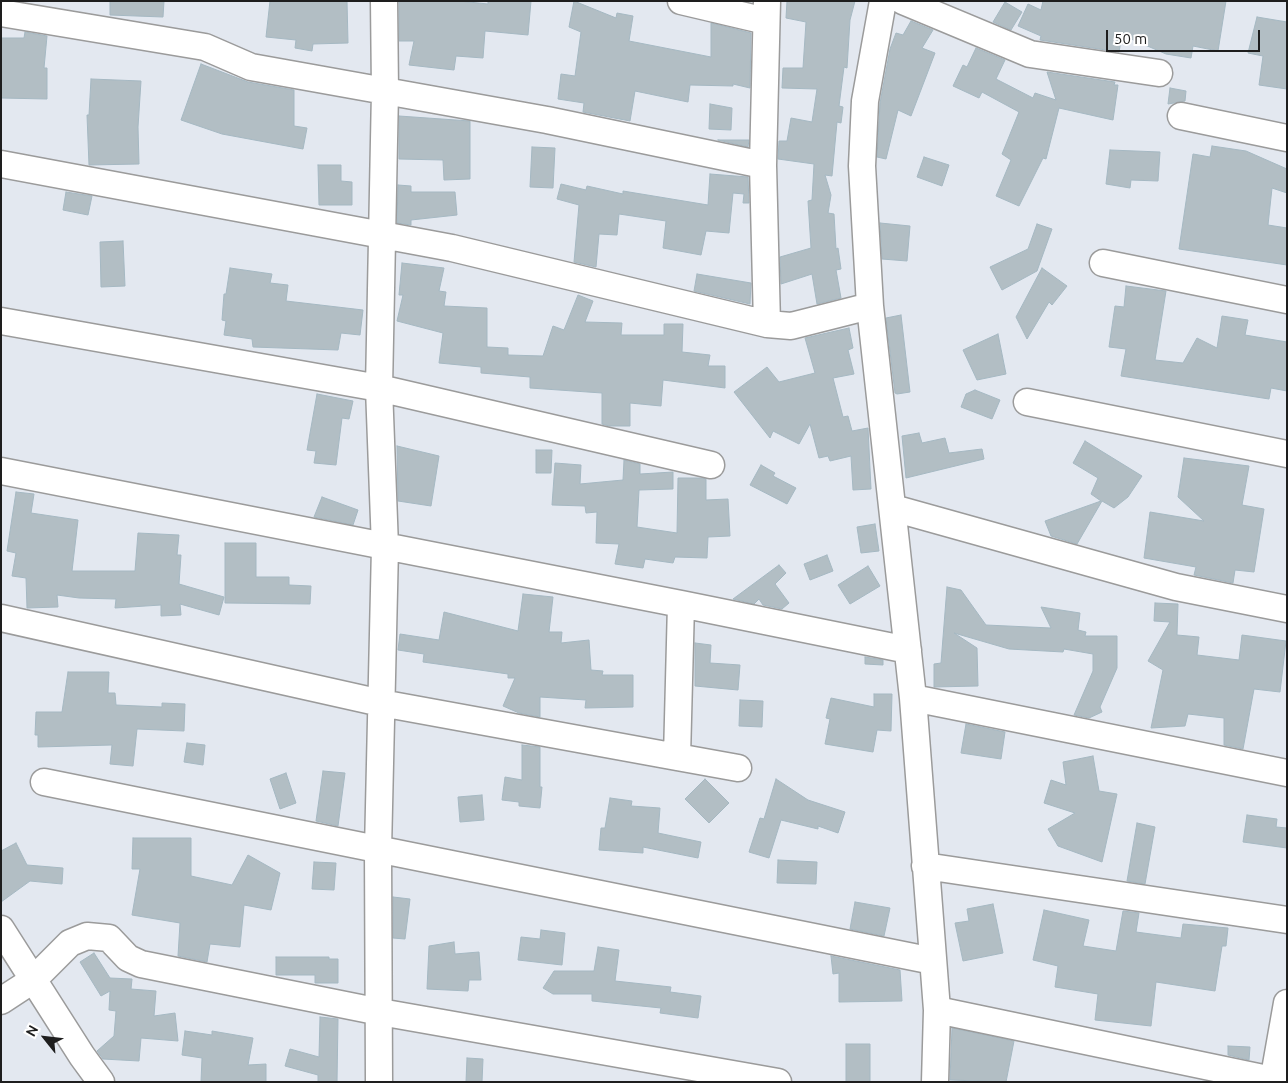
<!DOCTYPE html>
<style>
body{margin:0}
#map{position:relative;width:1288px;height:1083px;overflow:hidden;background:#e3e8f0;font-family:Ubuntu,sans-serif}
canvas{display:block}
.frame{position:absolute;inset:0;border:2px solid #1e1e1e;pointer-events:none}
.north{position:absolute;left:20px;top:1013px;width:50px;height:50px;-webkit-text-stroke:4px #fff;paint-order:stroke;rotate:299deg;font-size:14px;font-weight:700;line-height:20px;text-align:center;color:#1e1e1e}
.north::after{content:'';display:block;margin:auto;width:18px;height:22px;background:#1e1e1e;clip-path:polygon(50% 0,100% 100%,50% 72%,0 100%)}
.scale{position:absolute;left:1106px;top:30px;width:154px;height:22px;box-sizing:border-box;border:2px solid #1e1e1e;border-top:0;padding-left:6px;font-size:15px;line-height:18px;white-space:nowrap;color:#1e1e1e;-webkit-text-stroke:4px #fff;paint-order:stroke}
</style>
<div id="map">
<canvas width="1288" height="1083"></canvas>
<div class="frame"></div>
<div class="north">N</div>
<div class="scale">50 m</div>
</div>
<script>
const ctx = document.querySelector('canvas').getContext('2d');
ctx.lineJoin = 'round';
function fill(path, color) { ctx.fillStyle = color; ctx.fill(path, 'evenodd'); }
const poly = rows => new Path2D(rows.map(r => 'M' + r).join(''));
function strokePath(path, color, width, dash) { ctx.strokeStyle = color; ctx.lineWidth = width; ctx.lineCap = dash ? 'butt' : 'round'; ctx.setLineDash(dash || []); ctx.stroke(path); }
const building = poly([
 [110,1,164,1,163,17,110,15,110,1],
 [270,1,347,1,348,43,313,44,312,51,295,48,296,40,266,37,270,1],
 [399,1,459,1,488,4,488,1,531,1,528,35,485,31,483,58,456,56,454,70,409,65,414,41,399,41,399,1],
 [574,1,616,18,617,13,633,16,629,41,711,57,711,23,751,33,750,88,733,84,733,86,690,85,688,102,635,91,630,121,583,112,584,103,558,99,561,74,575,76,581,32,569,27,574,1],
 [787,1,855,1,850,20,847,68,844,67,839,106,843,107,841,123,837,122,832,176,825,175,831,195,828,213,834,214,836,249,838,248,841,269,836,270,841,298,817,304,812,274,781,284,780,257,811,248,808,201,812,200,814,164,778,159,779,141,787,141,791,118,812,122,817,89,782,88,783,68,803,68,806,22,786,18,787,1],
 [1043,1,1226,1,1218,51,1193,46,1191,58,1166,54,1122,35,1119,52,1040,40,1041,36,1018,26,1028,4,1041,10,1043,1],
 [1005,2,1022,12,1011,30,993,22,1005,2],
 [1257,17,1287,22,1287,89,1259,85,1263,56,1248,53,1257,17],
 [911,21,933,30,922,48,935,53,911,116,898,110,886,159,877,157,880,103,890,49,896,33,903,35,911,21],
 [25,32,47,36,44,68,47,68,47,99,1,98,1,38,24,38,25,32],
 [976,48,1005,60,996,79,1033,98,1035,93,1056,100,1047,72,1115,82,1114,85,1118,85,1113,120,1059,108,1046,159,1043,158,1019,206,996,196,1011,160,1002,154,1019,112,982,92,979,98,953,86,963,65,967,67,976,48],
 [201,64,248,82,294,90,294,126,307,128,303,149,222,134,181,120,201,64],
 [91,79,141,81,138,127,139,164,89,165,87,115,89,115,91,79],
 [1170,88,1186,91,1185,101,1168,104,1170,88],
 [710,104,732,108,731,130,709,129,710,104],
 [399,116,470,121,470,179,444,180,443,160,399,159,399,116],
 [718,140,749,140,748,147,718,140],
 [1212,146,1246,151,1287,169,1287,193,1272,188,1268,225,1287,228,1287,265,1179,249,1193,154,1210,157,1212,146],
 [532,147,555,148,553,188,530,187,532,147],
 [1110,150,1160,152,1158,181,1131,180,1130,188,1106,184,1110,150],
 [924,157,949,165,942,186,917,177,924,157],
 [318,165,341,165,341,181,352,182,352,205,319,205,318,165],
 [710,174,748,177,749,203,743,203,744,194,733,193,729,233,706,231,701,255,663,248,666,221,619,214,617,235,599,234,596,267,574,262,579,205,557,199,561,184,586,190,587,186,623,194,623,191,708,205,710,174],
 [398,185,411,186,411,192,455,192,457,215,411,220,411,225,397,223,398,185],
 [66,192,92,196,88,215,63,210,66,192],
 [880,223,910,226,907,261,882,259,880,223],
 [1037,224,1052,229,1037,271,1002,290,990,267,1028,249,1037,224],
 [123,241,125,286,101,287,100,242,123,241],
 [402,263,444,268,439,291,446,292,444,306,487,308,487,347,508,348,508,355,543,356,553,326,564,330,578,295,593,301,585,322,622,323,621,335,664,335,664,324,683,324,682,352,710,355,708,366,725,366,725,388,663,380,661,406,630,403,630,426,609,426,602,424,602,393,530,388,530,377,481,373,481,367,439,363,443,333,397,321,403,295,399,295,402,263],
 [230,268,272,274,270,283,288,285,286,301,363,310,360,335,341,333,338,350,253,347,252,339,224,335,226,321,222,320,224,294,226,294,230,268],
 [1042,268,1067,286,1052,305,1049,302,1027,339,1016,317,1042,268],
 [697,274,751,283,750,304,694,291,697,274],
 [1126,286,1166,291,1155,360,1183,363,1197,338,1217,348,1222,316,1248,320,1245,335,1287,342,1287,391,1271,388,1269,399,1121,376,1126,349,1109,347,1115,306,1124,307,1126,286],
 [901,315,910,392,897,394,895,393,886,318,901,315],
 [849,328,853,348,848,350,854,374,833,378,843,417,848,416,852,431,868,428,871,489,853,490,851,456,830,461,828,456,819,458,810,424,799,444,773,431,770,438,734,392,767,367,779,382,815,373,805,338,849,328],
 [998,334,1006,374,977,380,963,350,998,334],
 [975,390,1000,400,992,419,961,407,966,394,975,390],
 [317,394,353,401,349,419,342,418,336,465,314,463,316,451,307,450,317,394],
 [919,433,922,443,945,438,949,453,982,449,984,459,906,478,902,436,919,433],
 [1085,441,1142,476,1128,497,1114,508,1102,501,1077,544,1051,536,1045,521,1101,501,1091,494,1098,478,1073,463,1085,441],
 [397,446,439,456,431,506,398,501,397,446],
 [536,450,552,450,551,473,536,473,536,450],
 [1184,458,1249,466,1242,505,1264,509,1254,572,1235,570,1233,583,1194,575,1196,567,1144,558,1150,512,1204,521,1178,497,1184,458],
 [624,460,640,464,640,474,673,472,673,489,639,490,637,527,677,533,678,478,702,478,706,479,706,500,728,499,730,536,708,537,707,558,675,557,673,563,645,559,643,568,615,564,619,544,596,543,597,512,586,513,585,506,552,505,555,463,581,465,580,484,623,480,624,460],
 [761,465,775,473,773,476,796,488,787,504,750,485,761,465],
 [16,492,34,494,31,513,78,520,72,571,135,571,138,533,179,535,177,555,181,555,179,584,224,597,219,615,180,604,181,615,161,616,161,605,115,608,116,599,79,598,57,595,58,607,27,608,26,578,12,576,16,553,7,551,16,492],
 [322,497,358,510,353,525,314,517,322,497],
 [875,524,879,551,861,553,857,527,875,524],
 [225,543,256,543,256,577,289,577,289,585,311,586,310,604,225,603,225,543],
 [827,555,833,571,810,580,804,564,827,555],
 [779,565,786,573,775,584,789,603,782,609,763,605,759,599,754,604,733,599,779,565],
 [868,566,880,586,850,604,838,585,868,566],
 [947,587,961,590,986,625,1051,628,1041,607,1080,613,1078,630,1086,632,1085,636,1117,636,1117,668,1100,707,1102,712,1089,718,1074,715,1093,671,1093,654,1064,649,1063,652,1009,649,954,633,977,648,978,686,934,687,934,664,941,663,947,587],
 [523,594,553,597,549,632,562,632,561,643,589,640,591,670,603,671,602,675,633,675,633,707,585,708,586,700,540,697,540,717,519,713,503,706,515,678,508,678,508,674,423,662,424,654,398,650,400,634,439,640,444,612,518,631,523,594],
 [1155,603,1178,604,1177,635,1199,637,1197,655,1239,660,1242,635,1286,641,1280,692,1254,689,1243,749,1224,745,1224,718,1188,714,1185,726,1151,728,1163,670,1148,661,1170,622,1154,621,1155,603],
 [695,643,711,645,710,663,740,665,738,690,695,686,695,643],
 [865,657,883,660,883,665,865,664,865,657],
 [68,672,109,672,108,693,115,693,116,705,162,707,162,703,185,704,184,731,137,729,133,766,110,764,112,745,38,747,38,735,35,735,36,712,62,712,68,672],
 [874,694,892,694,891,731,877,730,873,752,825,744,830,719,826,718,831,698,874,707,874,694],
 [740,700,763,701,762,727,739,726,740,700],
 [966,724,1005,732,1001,759,961,753,966,724],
 [187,743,205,745,203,765,184,762,187,743],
 [522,745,540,747,540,787,542,787,540,808,519,806,519,802,502,800,505,777,522,780,522,745],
 [1093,756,1099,791,1117,794,1102,862,1058,846,1048,829,1075,813,1044,803,1051,780,1066,785,1063,762,1093,756],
 [323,771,345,773,338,826,316,821,323,771],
 [286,773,296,803,280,809,270,779,286,773],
 [705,779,729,803,709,823,685,799,705,779],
 [776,779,808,800,845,812,838,833,818,826,818,829,781,820,769,858,749,852,760,818,764,819,776,779],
 [482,795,484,820,460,822,458,797,482,795],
 [610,798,632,801,631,806,660,808,658,833,701,842,698,858,643,847,643,853,599,850,601,828,605,828,610,798],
 [1247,815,1277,819,1276,827,1287,828,1287,848,1243,842,1247,815],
 [1137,823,1155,827,1145,884,1127,881,1137,823],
 [133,838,191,838,191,876,232,885,248,855,280,873,271,910,244,905,240,947,210,944,207,962,178,956,180,923,132,915,140,869,132,869,133,838],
 [16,843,27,865,63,868,62,884,30,881,1,902,1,851,16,843],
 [778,860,817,862,816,884,777,883,778,860],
 [314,862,336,863,334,890,312,889,314,862],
 [393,897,410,899,405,939,393,938,393,897],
 [855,902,890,908,884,936,850,929,855,902],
 [993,904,1003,953,963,961,955,923,969,921,967,909,993,904],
 [1044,910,1089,920,1083,946,1116,951,1123,911,1139,913,1136,932,1181,938,1183,924,1228,928,1226,946,1222,946,1215,991,1156,982,1151,1026,1095,1020,1098,994,1055,987,1058,966,1033,960,1044,910],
 [541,930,565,933,562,965,518,960,521,937,540,939,541,930],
 [454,942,455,954,479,952,481,980,469,980,468,991,427,989,429,946,454,942],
 [598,947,619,950,615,981,671,987,670,992,701,996,698,1018,660,1013,661,1008,592,1001,592,994,553,994,543,988,554,971,594,971,598,947],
 [94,953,110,978,132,979,131,989,156,991,154,1016,175,1013,178,1041,141,1038,139,1061,103,1059,97,1051,114,1036,116,1011,109,1010,110,991,101,996,80,962,94,953],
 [831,956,900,970,902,1001,839,1002,839,973,833,974,831,956],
 [276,957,329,957,329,959,338,959,338,983,315,983,315,975,276,975,276,957],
 [320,1017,338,1019,337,1082,318,1082,318,1075,285,1066,290,1049,319,1057,320,1017],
 [952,1028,1014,1041,1006,1082,950,1080,952,1028],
 [185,1031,212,1035,212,1031,253,1038,248,1065,266,1064,266,1082,201,1082,202,1058,182,1055,185,1031],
 [846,1044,870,1044,870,1082,846,1082,846,1044],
 [1228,1046,1250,1047,1249,1060,1228,1055,1228,1046],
 [467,1058,483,1059,482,1082,466,1082,467,1058]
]);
fill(building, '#b2bec4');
strokePath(building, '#a5b8c2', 1);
const minor = poly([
 [681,1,766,21],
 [883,1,865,101,862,166,870,306,913,698,937,1010,935,1082],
 [903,1,1030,54,1159,73],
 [1,13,205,47,251,67,547,120,763,165],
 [1181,116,1287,138],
 [1,164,452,248,767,324,791,326,870,306],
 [1103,263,1287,300],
 [1,321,379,388,711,465],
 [767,324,763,165,767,1],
 [1027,402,1287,454],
 [1,471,681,604],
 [893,508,1176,587,1287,609],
 [1,618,381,703,677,757,681,604,908,650],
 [913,698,1287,773],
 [677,757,738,768],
 [44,782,933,961],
 [925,866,1287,920],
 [1,929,82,1056,101,1082],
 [1,1001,33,980,70,943,87,936,109,938,128,958,141,964,380,1012,778,1082],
 [937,1010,1282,1082],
 [379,1082,378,850,385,547,379,388,385,91,384,1],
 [1273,1082,1287,1003]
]);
strokePath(minor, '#9b9b9b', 29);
strokePath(minor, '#fff', 26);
</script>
